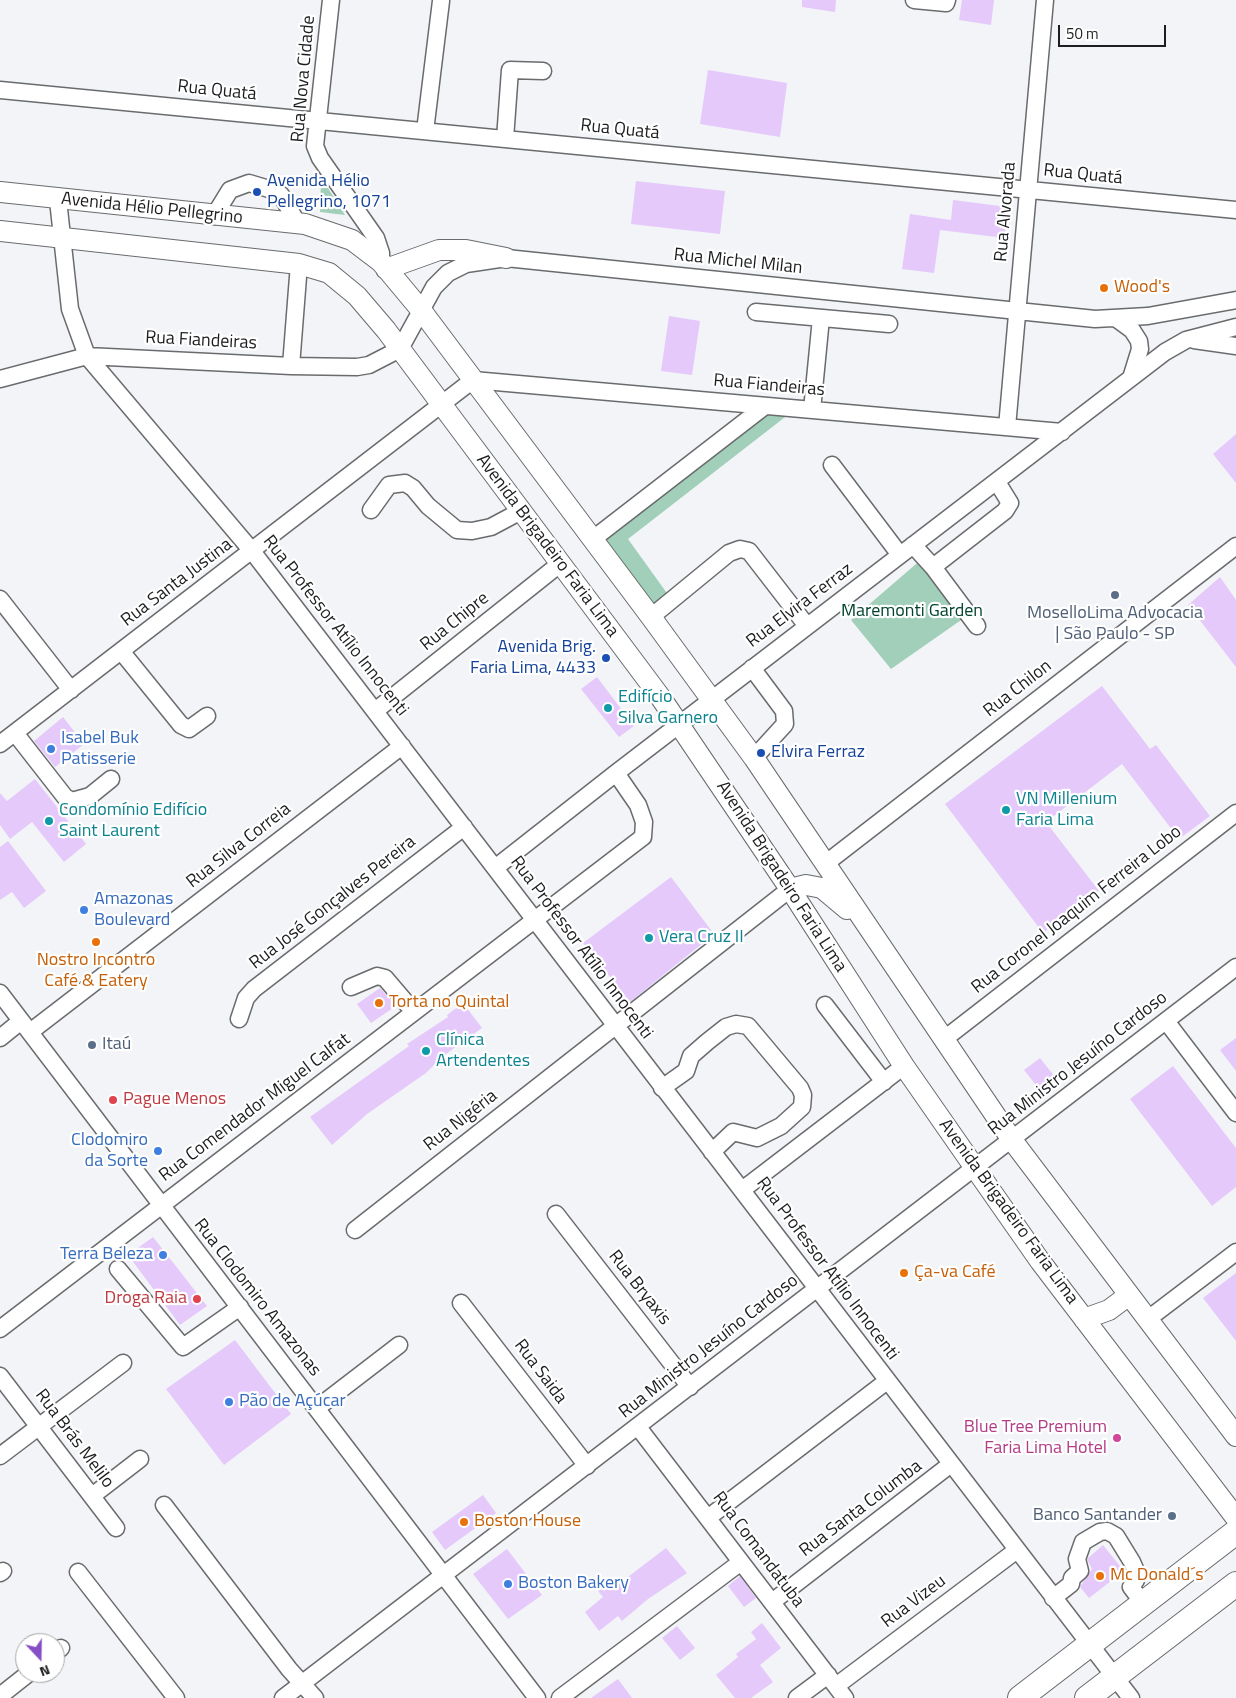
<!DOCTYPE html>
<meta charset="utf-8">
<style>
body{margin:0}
#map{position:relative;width:1236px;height:1698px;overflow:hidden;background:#f2f4f7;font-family:"Titillium Web",sans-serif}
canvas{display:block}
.north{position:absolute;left:15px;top:1633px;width:50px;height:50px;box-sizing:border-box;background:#fff;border:1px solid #a4a5a5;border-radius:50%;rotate:159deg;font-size:14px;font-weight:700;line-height:20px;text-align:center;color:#1c1d1e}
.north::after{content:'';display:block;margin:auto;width:18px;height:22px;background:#874fc6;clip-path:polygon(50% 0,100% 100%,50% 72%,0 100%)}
.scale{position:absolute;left:1058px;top:25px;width:108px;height:22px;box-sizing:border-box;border:2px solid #1c1d1e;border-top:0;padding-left:6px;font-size:15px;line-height:18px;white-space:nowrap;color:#1c1d1e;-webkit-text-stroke:4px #fff;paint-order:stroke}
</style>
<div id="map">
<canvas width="1236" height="1698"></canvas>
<div class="north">N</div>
<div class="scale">50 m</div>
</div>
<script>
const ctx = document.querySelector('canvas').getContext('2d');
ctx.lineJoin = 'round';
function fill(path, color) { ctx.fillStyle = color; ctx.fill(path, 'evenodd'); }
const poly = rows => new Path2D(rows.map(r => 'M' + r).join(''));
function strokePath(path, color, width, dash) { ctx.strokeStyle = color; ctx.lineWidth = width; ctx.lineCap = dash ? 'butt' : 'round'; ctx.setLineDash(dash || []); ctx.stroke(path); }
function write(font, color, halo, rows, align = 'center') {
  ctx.font = font + ' "Titillium Web",sans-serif'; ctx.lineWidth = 4.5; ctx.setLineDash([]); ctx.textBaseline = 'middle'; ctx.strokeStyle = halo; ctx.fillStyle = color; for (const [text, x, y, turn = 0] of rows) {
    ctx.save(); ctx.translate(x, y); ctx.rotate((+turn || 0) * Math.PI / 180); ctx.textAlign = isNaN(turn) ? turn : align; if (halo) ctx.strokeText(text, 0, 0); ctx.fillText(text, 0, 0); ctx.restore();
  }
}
fill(poly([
 [321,177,345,215,320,212],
 [765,413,789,414,628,539,669,596,653,607,602,540],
 [923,558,964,618,891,669,851,620]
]), '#a1cfb9');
fill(poly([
 [802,0,836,0,835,12,802,7],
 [962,0,994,0,991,25,959,20],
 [708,70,787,83,780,137,700,124],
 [636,181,725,191,720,234,631,224],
 [953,200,1008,207,1004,238,940,230,934,273,902,269,910,214,951,220],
 [669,316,700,321,692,375,661,371],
 [1236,434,1236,483,1213,454],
 [1220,577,1236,600,1236,667,1188,605],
 [597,677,634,726,619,737,581,689],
 [1102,686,1150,749,1156,745,1210,816,1179,839,1122,764,1046,822,1099,891,1043,933,945,804],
 [63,717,84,744,55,767,34,741],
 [35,779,86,844,64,862,32,822,10,839,0,825,0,793,7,801],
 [8,841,46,891,24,908,12,892,0,900,0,847],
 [671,877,714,934,630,1002,583,943],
 [380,988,396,1006,371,1023,357,1004],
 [463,1003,482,1028,443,1056,426,1073,367,1114,332,1145,310,1117,409,1046,407,1044,448,1017,447,1015],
 [1236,1038,1236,1071,1220,1050],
 [1040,1058,1055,1077,1039,1089,1024,1070],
 [1173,1066,1236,1148,1236,1187,1212,1206,1130,1099],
 [153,1237,207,1306,180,1325,128,1255],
 [1236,1273,1236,1341,1203,1298],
 [235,1340,291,1414,224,1465,166,1389],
 [483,1495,496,1513,445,1550,432,1532],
 [1103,1545,1124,1571,1089,1598,1080,1587,1092,1569,1087,1559],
 [666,1548,687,1573,648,1599,622,1621,618,1616,599,1631,585,1612,603,1597,598,1591,611,1580,616,1586],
 [507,1549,542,1595,508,1619,473,1574],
 [740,1576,756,1598,744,1607,728,1586],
 [762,1623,781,1648,760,1665,773,1682,751,1698,735,1698,716,1675,738,1657,736,1654,756,1639,751,1632],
 [677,1626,695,1648,680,1660,662,1638],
 [618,1679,632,1698,591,1698]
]), '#e5c9fb');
const minor = poly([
 [331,0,315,146,320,158,376,238,381,253,381,262],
 [914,0,946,3,947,0],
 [0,90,1236,210],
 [425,131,441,1],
 [505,139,510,70,543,71],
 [58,200,70,309,87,356,252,551,1131,1698],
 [214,216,230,190,249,183,269,189,281,195,298,224],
 [756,312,889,324],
 [1117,319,1132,330,1139,341,1140,349,1131,378],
 [1194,340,1236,346],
 [291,366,299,264],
 [0,379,87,356,291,366,357,367,369,365,400,349,434,287,448,273,466,264,506,258,1095,319,1148,316,1236,300],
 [812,410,821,318],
 [1007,427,1045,0],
 [832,465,900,555],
 [371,510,389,485,405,483,413,488,428,506,457,530,472,531,491,527,521,511],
 [593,539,765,406],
 [913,545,933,567,1005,511,1010,503,997,482],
 [933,567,977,626],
 [0,599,71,690],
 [651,617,729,553,740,549,749,551,807,626],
 [121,651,181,725,189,729,207,716],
 [752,668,784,711,785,724,754,758],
 [375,711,561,563],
 [15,733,65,797,72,801,90,796,111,779],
 [0,744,473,380,1062,432],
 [825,864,1236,546],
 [495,868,616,773,1165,352,1186,340,1236,327],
 [351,987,377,976,385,978,414,1012],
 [0,993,537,1698],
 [825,1005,884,1082],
 [239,1019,246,998,254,989,464,827],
 [1166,1021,1236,1113],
 [30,1032,402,746],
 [0,1038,21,1021],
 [943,1040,1236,813],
 [662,1088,686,1071,691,1056,707,1042,726,1027,736,1024,748,1026,800,1088,803,1095,802,1107,781,1126,757,1138,733,1132,712,1152],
 [742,1190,904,1066],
 [556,1214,690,1387],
 [355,1230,790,889],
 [118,1269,183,1347,240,1307],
 [461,1303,587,1466],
 [1148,1319,1236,1252],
 [0,1329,643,837,644,822,638,805,616,773],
 [0,1376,116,1528],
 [317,1408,399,1345],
 [638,1427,845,1698],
 [0,1456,123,1363],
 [92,1496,140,1459],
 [164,1505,289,1669,315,1698],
 [709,1517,887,1381],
 [78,1572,176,1698],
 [0,1573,3,1571],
 [1053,1598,1071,1584,1072,1578,1080,1571,1077,1559,1083,1542,1100,1532,1107,1531,1116,1536,1132,1562,1136,1571,1136,1580,1131,1587,1143,1603],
 [772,1602,951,1464],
 [55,1652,61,1648],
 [836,1686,1017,1550],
 [0,1696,29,1673],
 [283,1698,1236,967],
 [560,1698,741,1562],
 [797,1698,828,1675]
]);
const major = poly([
 [0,192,305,224,352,240,381,262,421,310,651,617,754,758,1012,1140,1236,1436],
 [0,231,299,264,329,273,357,296,386,330,661,698,790,889,904,1066,975,1168,1040,1261,1236,1518],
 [386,269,439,250,466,250,506,258],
 [790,889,806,885,822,888,847,909],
 [1084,1319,1109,1310,1129,1295]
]);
const highway = poly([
 [1020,1698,1236,1532],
 [1087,1698,1236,1584]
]);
strokePath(minor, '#696b6d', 19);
strokePath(major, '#696b6d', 22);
strokePath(highway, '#696b6d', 26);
strokePath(minor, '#fff', 16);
strokePath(major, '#fff', 20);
strokePath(highway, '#fff', 24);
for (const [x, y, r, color] of [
 [257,192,5,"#1a4fb4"],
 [1104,288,5,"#e8710a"],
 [1115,595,5,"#5c6f8a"],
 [606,658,5,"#1a4fb4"],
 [608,708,5,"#0f9aa8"],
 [51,749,5,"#3f7fe0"],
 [761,753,5,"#1a4fb4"],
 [1006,810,5,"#0f9aa8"],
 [49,821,5,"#0f9aa8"],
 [84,910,5,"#3f7fe0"],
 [649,938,5,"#0f9aa8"],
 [96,942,5,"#e8710a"],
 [379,1003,5,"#e8710a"],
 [92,1045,5,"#5c6f8a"],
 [426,1051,5,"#0f9aa8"],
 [113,1100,5,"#e0444e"],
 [158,1151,5,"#3f7fe0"],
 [163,1255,5,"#3f7fe0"],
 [904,1273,5,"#e8710a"],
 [197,1299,5,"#e0444e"],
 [229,1402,5,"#3f7fe0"],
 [1117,1438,5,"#d1479c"],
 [1172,1516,5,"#5c6f8a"],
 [464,1522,5,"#e8710a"],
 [1100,1576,5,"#e8710a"],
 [508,1584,5,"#3f7fe0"]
]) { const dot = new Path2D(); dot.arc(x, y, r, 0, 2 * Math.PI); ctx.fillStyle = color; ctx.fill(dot); strokePath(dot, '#fff', 2); }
write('18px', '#1c1d1e', '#fff', [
 ["Rua Nova Cidade",304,79,-85],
 ["Rua Quatá",217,91,6],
 ["Rua Quatá",620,130,6],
 ["Rua Quatá",1083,175,6],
 ["Avenida Hélio Pellegrino",152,209,6],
 ["Rua Alvorada",1006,212,-85],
 ["Rua Michel Milan",738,262,6],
 ["Rua Fiandeiras",201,341,3],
 ["Rua Fiandeiras",769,386,5],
 ["Avenida Brigadeiro Faria Lima",547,546,53],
 ["Rua Santa Justina",177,583,-37],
 ["Rua Elvira Ferraz",800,606,-37],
 ["Rua Chipre",455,622,-39],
 ["Rua Professor Atílio Innocenti",335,626,52],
 ["Rua Chilon",1018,689,-38],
 ["Rua Silva Correia",239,846,-38],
 ["Avenida Brigadeiro Faria Lima",781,877,57],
 ["Rua José Gonçalves Pereira",333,903,-38],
 ["Rua Coronel Joaquim Ferreira Lobo",1077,910,-38],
 ["Rua Professor Atílio Innocenti",581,948,53],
 ["Rua Ministro Jesuíno Cardoso",1078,1064,-38],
 ["Rua Comendador Miguel Calfat",255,1108,-37],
 ["Rua Nigéria",461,1121,-38],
 ["Avenida Brigadeiro Faria Lima",1008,1212,54],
 ["Rua Professor Atílio Innocenti",827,1269,53],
 ["Rua Bryaxis",639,1288,52],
 ["Rua Clodomiro Amazonas",257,1298,52],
 ["Rua Ministro Jesuíno Cardoso",709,1347,-38],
 ["Rua Saida",540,1372,53],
 ["Rua Brás Melilo",74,1439,53],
 ["Rua Santa Columba",861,1509,-37],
 ["Rua Comandatuba",758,1550,53],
 ["Rua Vizeu",914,1602,-37]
]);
write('18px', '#164399', '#fff', [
 ["Avenida Hélio",267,182],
 ["Pellegrino, 1071",267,203],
 ["Avenida Brig.",596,648,"right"],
 ["Faria Lima, 4433",596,669,"right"],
 ["Elvira Ferraz",771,753]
], 'left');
write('18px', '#c56008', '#fff', [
 ["Wood's",1114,288],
 ["Nostro Incontro",96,961,"center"],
 ["Café & Eatery",96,982,"center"],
 ["Torta no Quintal",389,1003],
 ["Ça-va Café",914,1273],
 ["Boston House",474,1522],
 ["Mc Donald´s",1110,1576]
], 'left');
write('18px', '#00422c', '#fff', [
 ["Maremonti Garden",912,612]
]);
write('18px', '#4e5e75', '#fff', [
 ["MoselloLima Advocacia",1115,614],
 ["| São Paulo - SP",1115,635],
 ["Itaú",102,1045,"left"],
 ["Banco Santander",1162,1516,"right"]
]);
write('18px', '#0d838f', '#fff', [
 ["Edifício",618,698],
 ["Silva Garnero",618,719],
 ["VN Millenium",1016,800],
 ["Faria Lima",1016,821],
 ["Condomínio Edifício",59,811],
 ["Saint Laurent",59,832],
 ["Vera Cruz II",659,938],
 ["Clínica",436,1041],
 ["Artendentes",436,1062]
], 'left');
write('18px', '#366cbe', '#fff', [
 ["Isabel Buk",61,739],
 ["Patisserie",61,760],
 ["Amazonas",94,900],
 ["Boulevard",94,921],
 ["Clodomiro",148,1141,"right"],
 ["da Sorte",148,1162,"right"],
 ["Terra Beleza",153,1255,"right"],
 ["Pão de Açúcar",239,1402],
 ["Boston Bakery",518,1584]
], 'left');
write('18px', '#be3a42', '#fff', [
 ["Pague Menos",123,1100],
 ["Droga Raia",187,1299,"right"]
], 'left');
write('18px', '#b23c85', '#fff', [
 ["Blue Tree Premium",1107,1428],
 ["Faria Lima Hotel",1107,1449]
], 'right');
</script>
